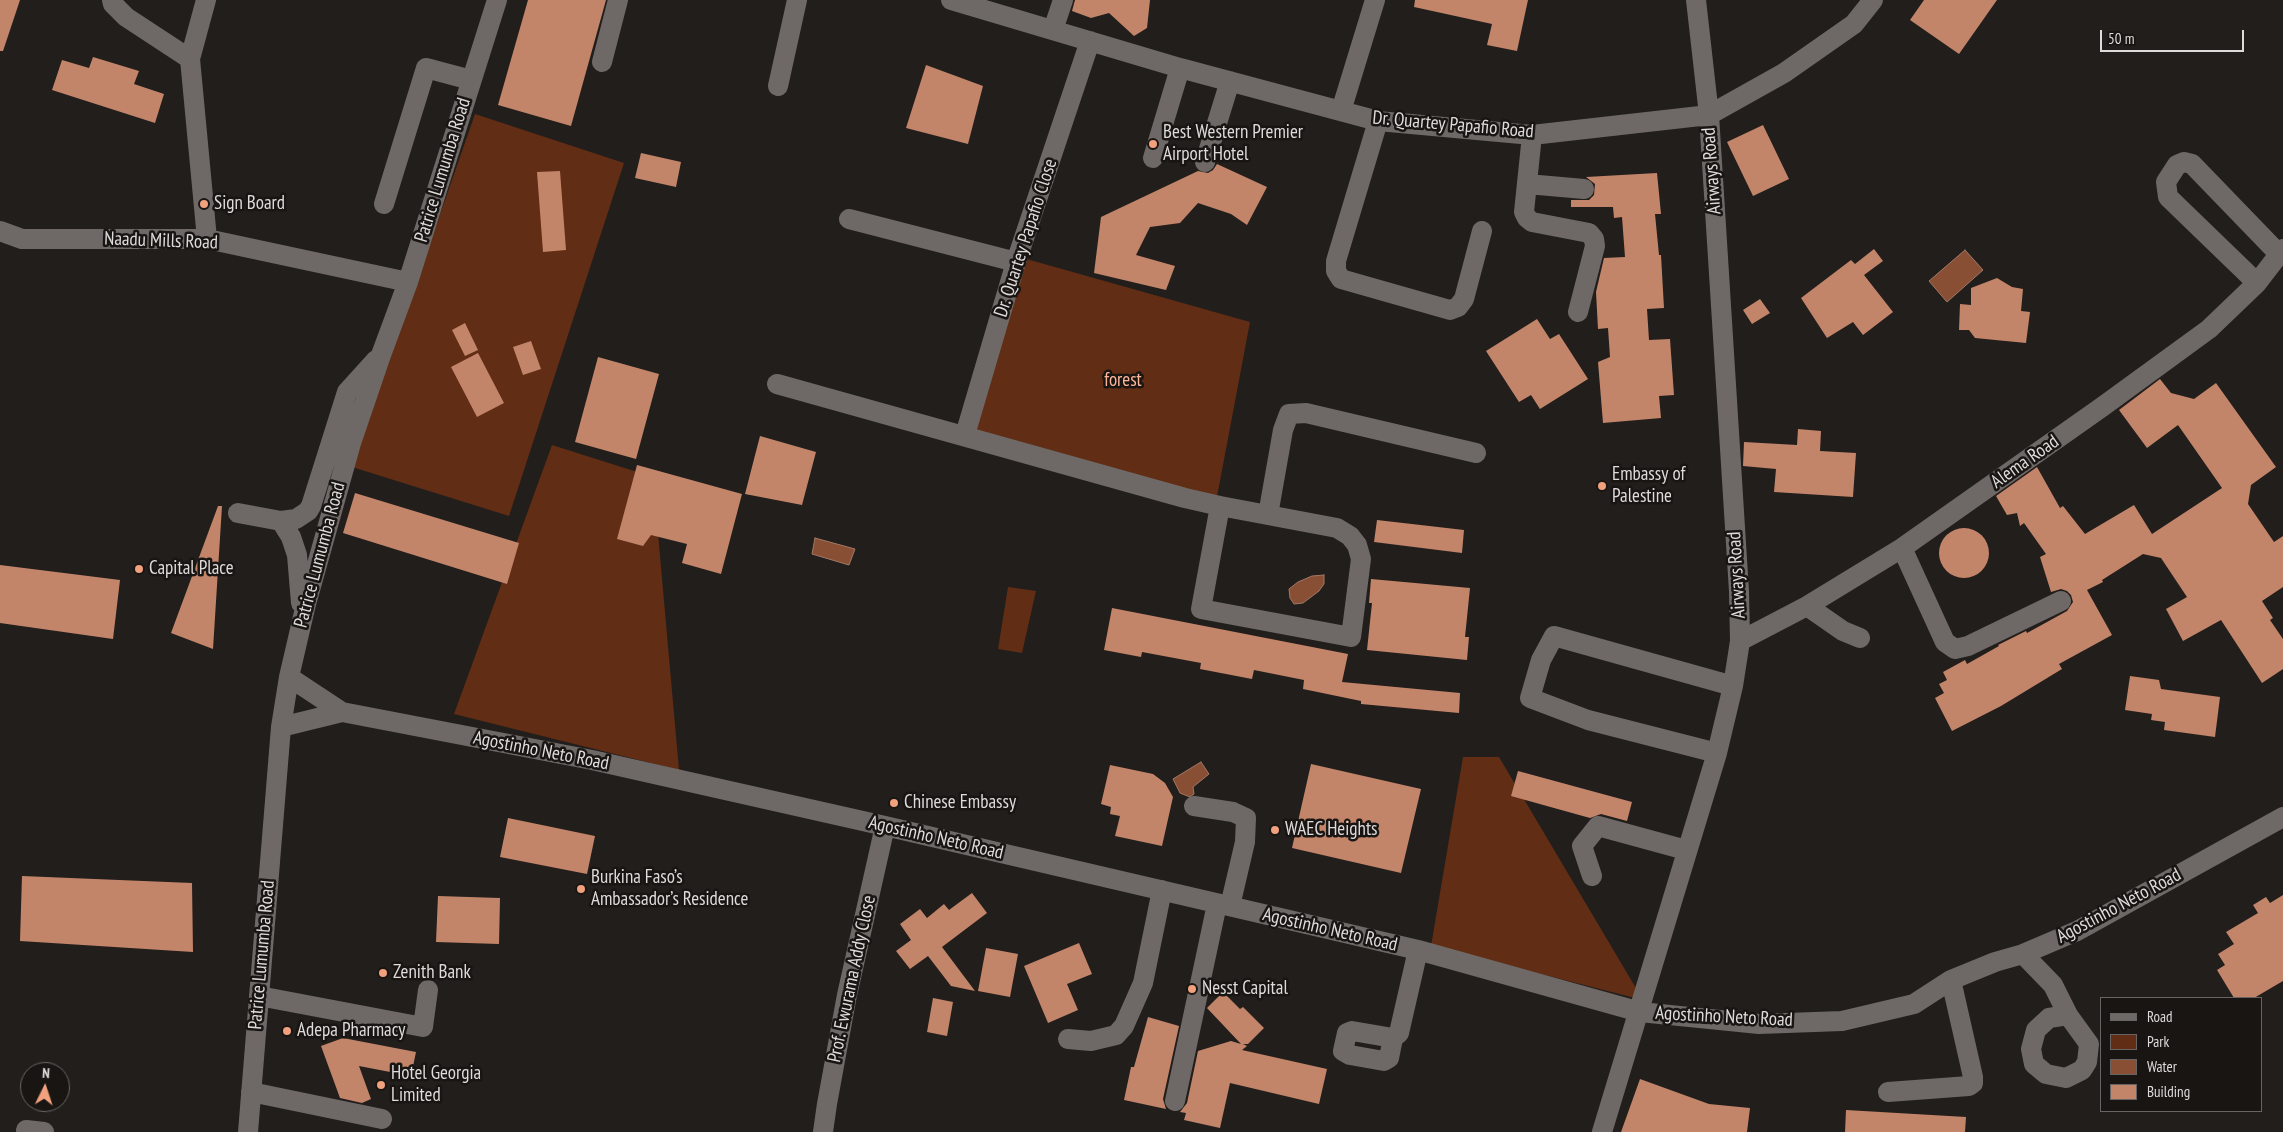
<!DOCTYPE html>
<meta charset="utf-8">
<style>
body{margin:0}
#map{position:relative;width:2283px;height:1132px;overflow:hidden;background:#221e1c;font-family:"PT Sans Narrow",sans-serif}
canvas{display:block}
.legend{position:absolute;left:2100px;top:997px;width:162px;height:115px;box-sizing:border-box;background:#191513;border:1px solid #686463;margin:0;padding:6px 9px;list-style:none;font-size:15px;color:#dedbda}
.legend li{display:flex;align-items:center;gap:10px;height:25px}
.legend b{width:25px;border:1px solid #686463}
.north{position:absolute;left:20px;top:1062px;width:50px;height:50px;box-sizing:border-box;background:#191513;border:1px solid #686463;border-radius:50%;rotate:4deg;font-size:14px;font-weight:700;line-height:20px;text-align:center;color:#dedbda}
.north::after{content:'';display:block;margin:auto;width:18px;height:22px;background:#f1a17d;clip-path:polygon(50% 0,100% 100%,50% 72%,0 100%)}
.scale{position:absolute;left:2100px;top:30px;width:144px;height:22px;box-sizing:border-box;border:2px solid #dedbda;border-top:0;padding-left:6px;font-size:15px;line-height:18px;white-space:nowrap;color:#dedbda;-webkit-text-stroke:4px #191513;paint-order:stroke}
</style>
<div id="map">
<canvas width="2283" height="1132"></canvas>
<ul class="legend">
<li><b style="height:6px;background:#6e6967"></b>Road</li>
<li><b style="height:14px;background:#612d14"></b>Park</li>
<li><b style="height:14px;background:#884f35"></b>Water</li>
<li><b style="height:14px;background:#c3856a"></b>Building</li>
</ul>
<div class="north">N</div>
<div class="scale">50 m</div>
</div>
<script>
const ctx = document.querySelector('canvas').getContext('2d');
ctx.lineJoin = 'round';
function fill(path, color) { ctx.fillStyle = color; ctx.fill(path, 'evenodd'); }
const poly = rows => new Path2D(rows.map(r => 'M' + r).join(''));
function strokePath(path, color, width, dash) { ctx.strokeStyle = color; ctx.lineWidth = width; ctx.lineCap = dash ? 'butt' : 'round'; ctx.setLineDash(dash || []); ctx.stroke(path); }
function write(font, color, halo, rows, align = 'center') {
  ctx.font = font + ' "PT Sans Narrow",sans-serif'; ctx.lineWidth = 5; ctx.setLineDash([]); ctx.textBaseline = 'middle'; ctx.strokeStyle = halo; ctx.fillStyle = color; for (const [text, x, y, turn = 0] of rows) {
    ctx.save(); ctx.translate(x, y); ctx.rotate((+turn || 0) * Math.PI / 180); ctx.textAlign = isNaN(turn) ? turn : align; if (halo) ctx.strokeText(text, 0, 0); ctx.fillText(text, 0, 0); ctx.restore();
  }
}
fill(poly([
 [475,114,624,163,509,516,352,467],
 [1023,258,1250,322,1216,502,968,433],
 [552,445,653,477,679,770,454,714],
 [1008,587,1036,591,1022,653,998,649],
 [1463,757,1499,757,1643,1000,1431,946]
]), '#612d14');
const water = poly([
 [1965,250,1983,270,1947,302,1929,281,1965,250],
 [815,538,855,549,849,565,812,554,815,538],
 [1324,575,1324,584,1319,591,1303,603,1294,604,1290,598,1289,589,1298,582,1312,576,1324,575],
 [1201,762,1209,774,1193,787,1194,794,1190,797,1180,793,1173,779,1201,762]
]);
fill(water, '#884f35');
strokePath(water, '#a27966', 1);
fill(poly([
 [0,0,20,0,3,51,0,51],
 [528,0,606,0,571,126,498,105],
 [1075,0,1150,0,1147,28,1134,36,1109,13,1091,18,1072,11],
 [1415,0,1528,0,1517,51,1487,45,1492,24,1414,7],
 [1924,0,1997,0,1959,54,1910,20],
 [93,57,139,71,134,84,164,94,155,123,52,90,62,60,89,68],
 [926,65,983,86,968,144,906,128],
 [1763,125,1789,179,1753,196,1727,142],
 [641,153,681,162,676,187,635,178],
 [1217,164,1267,187,1247,225,1231,214,1198,203,1180,223,1150,227,1136,255,1175,266,1166,290,1094,273,1101,217,1198,171,1208,173,1213,170],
 [560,171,566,250,543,252,537,172],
 [1657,173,1661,214,1655,214,1659,255,1661,255,1664,308,1647,309,1649,340,1670,339,1674,395,1659,396,1661,418,1603,423,1598,362,1610,357,1608,328,1598,329,1596,292,1604,258,1625,257,1622,217,1614,218,1613,207,1571,207,1571,200,1589,200,1594,195,1595,184,1586,177],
 [1874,249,1883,261,1864,275,1893,312,1863,335,1853,322,1827,338,1801,298,1851,260,1855,264],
 [1997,278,2012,287,2023,289,2021,311,2030,312,2026,343,1975,338,1969,330,1959,330,1960,304,1971,305,1971,288],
 [1760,299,1770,313,1752,324,1743,310],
 [1537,319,1550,339,1559,334,1588,379,1540,409,1531,395,1519,402,1486,351],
 [465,323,478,350,465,356,452,330],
 [531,341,541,369,523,375,513,347],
 [478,353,504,403,477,417,451,367],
 [598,357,659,374,636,459,575,442],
 [2160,379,2171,393,2194,399,2216,383,2276,467,2251,485,2248,504,2274,542,2283,536,2283,587,2262,601,2273,618,2270,620,2283,639,2283,669,2262,683,2221,620,2183,641,2166,609,2187,597,2161,558,2143,554,2102,580,2103,582,2087,590,2112,635,2059,664,2062,669,2001,706,1952,731,1935,698,1944,693,1939,684,1947,680,1943,672,1965,660,1967,664,1999,646,1998,645,2026,631,2027,633,2067,611,2073,602,2071,595,2067,591,2061,589,2051,592,2040,557,2046,554,2024,523,2020,526,2017,513,2007,515,1996,496,2037,467,2060,508,2063,506,2085,534,2134,505,2152,534,2222,488,2178,425,2147,448,2119,410],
 [1798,429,1821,431,1820,451,1856,453,1853,497,1774,492,1776,469,1743,466,1744,442,1797,445],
 [760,436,816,452,802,505,745,494],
 [637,465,742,494,721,574,682,563,687,544,651,535,643,546,617,539],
 [355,493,519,543,507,584,343,533],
 [218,506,222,506,213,649,171,633],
 [1377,520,1464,530,1462,553,1374,542],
 '1939 553a25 25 0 1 1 50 0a25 25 0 1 1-50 0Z',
 [0,565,120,580,113,639,0,623],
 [1371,579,1470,588,1465,637,1469,637,1467,660,1367,650,1372,603,1369,603],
 [1112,608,1348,654,1342,682,1460,693,1459,713,1361,704,1361,701,1303,689,1304,680,1254,670,1252,679,1200,669,1201,663,1142,652,1141,657,1104,650],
 [2130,676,2159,680,2161,689,2220,697,2215,737,2164,730,2165,722,2151,720,2152,714,2125,710],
 [1311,764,1421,789,1401,873,1292,848],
 [1110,765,1153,774,1165,783,1173,797,1162,846,1115,836,1120,816,1110,814,1111,807,1101,804],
 [1518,771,1632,802,1627,821,1601,814,1590,818,1511,796],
 [508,818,595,836,587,874,500,857],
 [22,876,192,883,193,952,20,941],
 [972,893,987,913,942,947,975,991,951,986,928,956,910,969,896,951,911,940,900,924,920,909,927,918,944,904,949,910],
 [2283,895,2283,981,2254,998,2234,998,2217,970,2225,965,2218,954,2234,944,2226,932,2258,913,2253,905,2266,897,2270,903],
 [438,896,500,898,499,944,436,942],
 [1079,943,1092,974,1067,984,1078,1010,1048,1023,1024,966],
 [986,948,1018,954,1010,997,978,991],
 [1223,992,1240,1009,1243,1007,1264,1028,1248,1044,1243,1044,1247,1046,1242,1050,1327,1069,1319,1104,1230,1083,1220,1128,1184,1120,1186,1113,1180,1112,1187,1103,1198,1051,1231,1041,1241,1044,1207,1008],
 [933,998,953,1002,947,1036,927,1032],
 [1148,1017,1179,1026,1163,1099,1166,1109,1124,1100,1131,1067,1134,1067],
 [343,1038,416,1052,411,1076,359,1066,371,1099,362,1103,340,1098,321,1046],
 [1640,1079,1709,1104,1750,1108,1747,1132,1621,1132],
 [1846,1110,1966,1117,1965,1132,1845,1132]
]), '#c3856a');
strokePath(poly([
 [112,0,113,4,126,17,190,59],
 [206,0,190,59,207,239],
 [951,0,1180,68,1378,121,1532,135,1709,115,1784,73,1854,24,1873,0],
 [1053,30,1063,0],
 [602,62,618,0],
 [778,86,797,0],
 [1341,111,1375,0],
 [1378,121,1336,261,1336,271,1341,279,1450,310,1458,307,1464,299,1482,231],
 [1532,135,1524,212,1527,218,1532,222,1589,233,1594,239,1595,246,1578,312],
 [1153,158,1180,68],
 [1205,162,1230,81],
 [1527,184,1584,189],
 [384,204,426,68,471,80],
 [849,219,1016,262],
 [0,231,22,239,207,239,408,282],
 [2257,283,2168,197,2166,182,2177,165,2184,162,2192,164,2279,254],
 [777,384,1185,498,1220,506],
 [965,435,1016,262,1090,41],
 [1220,506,1337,528,1350,536,1357,545,1361,559,1351,637,1201,609,1220,506],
 [238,513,281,521,296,519,308,511,311,506,347,392,376,360],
 [1268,515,1283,430,1289,414,1306,413,1476,453],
 [281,521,291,537,297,555,301,603],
 [1902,548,1945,642,1955,649,1968,646,2061,601],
 [1807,606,1843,631,1860,638],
 [1740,641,1807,606,1902,548,2102,407,2209,329,2257,283,2283,249],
 [289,677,342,712,592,760,885,826,1418,950,1640,1012,1759,1024,1842,1021,1914,1004,1951,980,1995,962,2023,954,2077,931,2283,817],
 [281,727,342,712],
 [1717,753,1588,720,1530,698,1541,660,1554,636,1733,686],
 [1194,806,1233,812,1246,818,1245,842,1230,906],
 [1592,876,1582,846,1598,826,1686,850],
 [2023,954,2053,985,2068,1015,2089,1044,2087,1062,2082,1070,2066,1078,2046,1074,2034,1064,2031,1049,2036,1030,2049,1018,2068,1015],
 [259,996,423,1027,428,990],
 [1393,1038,1389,1058,1384,1061,1350,1055,1343,1051,1347,1033,1352,1031,1393,1038,1399,1033,1418,950],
 [1068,1039,1091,1041,1116,1035,1124,1026,1143,983,1162,890],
 [251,1092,382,1119],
 [1888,1092,1969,1086,1973,1083,1973,1077,1951,980],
 [1175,1101,1217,904],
 [26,1130,44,1132],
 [248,1132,281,727,289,677,306,604,351,443,381,355,408,282,497,0],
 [823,1132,827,1104,847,995,885,826],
 [1602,1132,1717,753,1733,686,1740,641,1739,591,1709,115,1696,0]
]), '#6e6967', 20);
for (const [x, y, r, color] of [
 [1153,144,5,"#f1a17d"],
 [204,204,5,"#f1a17d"],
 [1602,486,5,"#f1a17d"],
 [139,569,5,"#f1a17d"],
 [894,803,5,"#f1a17d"],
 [1275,830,5,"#f1a17d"],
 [581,889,5,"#f1a17d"],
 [383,973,5,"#f1a17d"],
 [1192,989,5,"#f1a17d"],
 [287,1031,5,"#f1a17d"],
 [381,1085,5,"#f1a17d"]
]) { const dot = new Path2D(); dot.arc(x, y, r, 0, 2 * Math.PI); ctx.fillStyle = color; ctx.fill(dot); strokePath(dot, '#191513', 2); }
write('19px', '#dedbda', '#191513', [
 ["Dr. Quartey Papafio Road",1453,125,5],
 ["Patrice Lumumba Road",443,170,-73],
 ["Airways Road",1712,171,-94],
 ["Dr. Quartey Papafio Close",1026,238,-72],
 ["Naadu Mills Road",161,241,2],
 ["Alema Road",2025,462,-35],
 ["Patrice Lumumba Road",320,555,-75],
 ["Airways Road",1737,575,-93],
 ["Agostinho Neto Road",541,751,11],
 ["Agostinho Neto Road",936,838,13],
 ["Agostinho Neto Road",2119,906,-28],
 ["Agostinho Neto Road",1330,930,13],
 ["Patrice Lumumba Road",262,955,-85],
 ["Prof. Ewurama Addy Close",852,979,-78],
 ["Agostinho Neto Road",1724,1017,3]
]);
write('19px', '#dedbda', '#191513', [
 ["Best Western Premier",1163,133],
 ["Airport Hotel",1163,155],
 ["Sign Board",214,204],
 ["Embassy of",1612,475],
 ["Palestine",1612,497],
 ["Capital Place",149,569],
 ["Chinese Embassy",904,803],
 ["WAEC Heights",1285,830],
 ["Burkina Faso’s",591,878],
 ["Ambassador’s Residence",591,900],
 ["Zenith Bank",393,973],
 ["Nesst Capital",1202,989],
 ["Adepa Pharmacy",297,1031],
 ["Hotel Georgia",391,1074],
 ["Limited",391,1096]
], 'left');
write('19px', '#feb798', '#191513', [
 ["forest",1123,381]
]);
</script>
